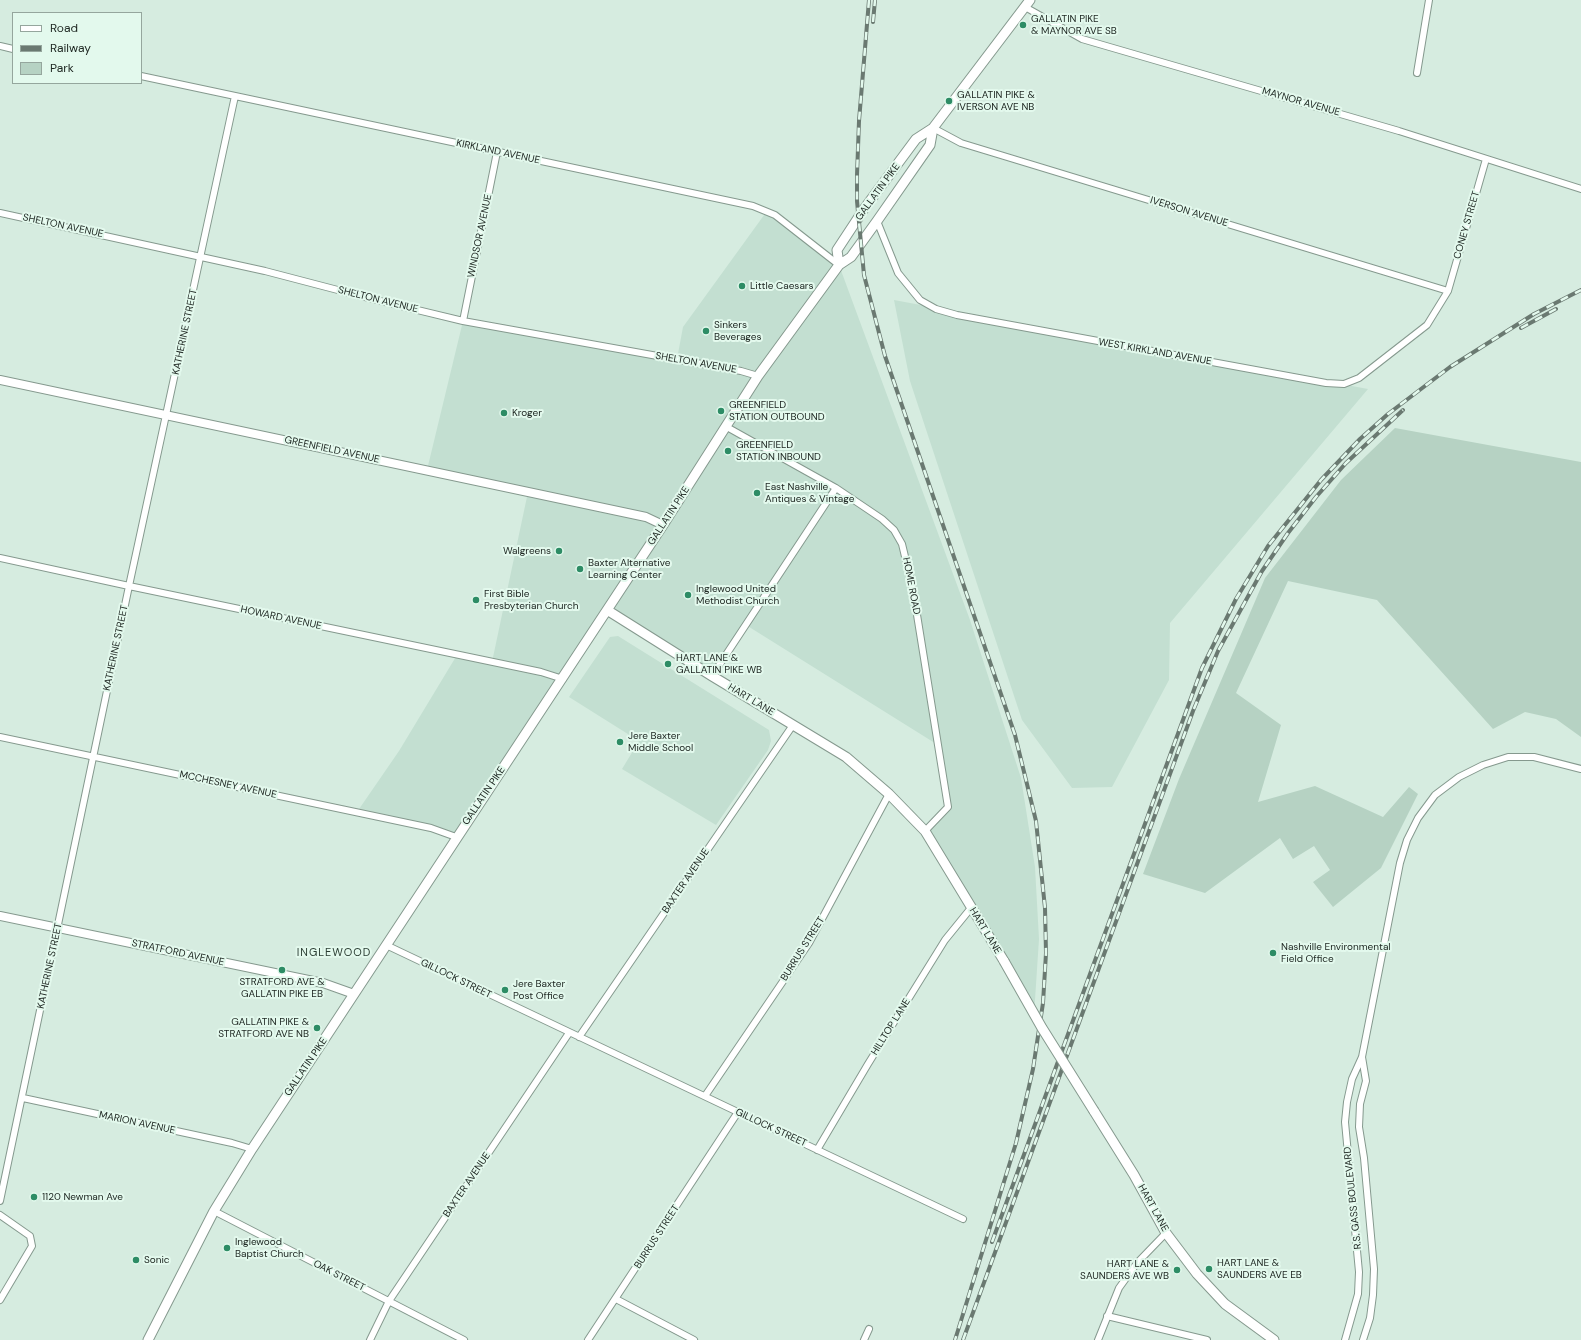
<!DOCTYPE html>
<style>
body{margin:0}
#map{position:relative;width:1581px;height:1340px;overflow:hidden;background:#d6ece0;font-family:"DM Sans",sans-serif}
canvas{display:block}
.legend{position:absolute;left:12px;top:12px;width:130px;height:72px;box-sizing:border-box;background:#e3f9ed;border:1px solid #95a69d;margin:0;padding:5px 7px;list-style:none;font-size:12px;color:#202924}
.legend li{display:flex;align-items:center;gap:8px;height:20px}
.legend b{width:20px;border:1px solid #95a69d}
</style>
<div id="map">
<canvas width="1581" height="1340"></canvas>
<ul class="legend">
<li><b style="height:5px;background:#fff"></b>Road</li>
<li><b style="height:5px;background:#6a7971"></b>Railway</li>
<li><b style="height:11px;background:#b6d2c3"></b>Park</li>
</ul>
</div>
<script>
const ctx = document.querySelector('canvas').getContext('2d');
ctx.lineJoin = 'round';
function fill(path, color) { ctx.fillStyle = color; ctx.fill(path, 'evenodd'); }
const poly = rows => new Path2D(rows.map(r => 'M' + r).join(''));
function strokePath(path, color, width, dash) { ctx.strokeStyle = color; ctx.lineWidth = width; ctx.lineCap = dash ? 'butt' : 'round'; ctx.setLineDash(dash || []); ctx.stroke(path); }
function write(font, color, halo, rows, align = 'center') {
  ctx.font = font + ' "DM Sans",sans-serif'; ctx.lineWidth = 4; ctx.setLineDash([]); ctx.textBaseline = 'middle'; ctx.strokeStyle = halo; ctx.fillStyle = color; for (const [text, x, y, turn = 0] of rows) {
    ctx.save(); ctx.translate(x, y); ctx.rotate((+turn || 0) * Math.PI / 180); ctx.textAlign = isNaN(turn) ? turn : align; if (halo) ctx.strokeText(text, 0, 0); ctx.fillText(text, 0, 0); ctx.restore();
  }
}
fill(poly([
 [767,211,839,265,970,620,1021,778,1035,867,1039,939,1034,1015,925,831,948,807,938,745,746,625,712,676,607,610,456,837,357,812,399,751,457,655,492,662,528,492,427,470,463,321,677,359,683,327],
 [894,300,1368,389,1170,623,1169,680,1112,787,1072,788,1022,720,910,381],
 [618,636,769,730,771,741,768,750,716,825,622,769,639,741,569,697,610,637]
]), '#c3dfd1');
fill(poly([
 [1395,428,1581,462,1581,737,1556,719,1525,712,1493,729,1377,600,1288,581,1236,693,1281,725,1258,802,1315,786,1383,817,1409,787,1418,794,1381,868,1333,907,1313,882,1330,870,1314,846,1293,859,1280,838,1205,893,1143,874,1179,779,1265,578,1341,480]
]), '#b6d2c3');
const minor = poly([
 [1025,7,1082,39,1399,131,1581,189],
 [0,46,13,49],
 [1417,73,1429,0],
 [141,76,753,206,775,215,839,265],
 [933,128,961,143,1448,291],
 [0,213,265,271,376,300,463,321,741,371,758,376],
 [877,221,898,273,920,300,936,309,957,315,1326,383,1344,384,1359,378,1427,325,1448,291,1486,159],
 [463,321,497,152],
 [725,426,836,488,882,519,894,530,902,544,913,590,948,807,925,831],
 [0,558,129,586,541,672,563,679],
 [712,676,836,488],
 [0,737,431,828,456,837],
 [386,945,963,1219],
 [579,1037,793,725],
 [1362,1057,1366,1081,1360,1104,1359,1127,1364,1158,1374,1269,1373,1295,1370,1318,1363,1340],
 [705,1096,809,943,889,794],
 [23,1098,232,1143,252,1149],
 [817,1150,868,1064,945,940,971,908],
 [0,1201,129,586,235,96],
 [214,1211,464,1340],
 [0,1215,30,1236,32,1246,0,1300],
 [616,1299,694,1340],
 [1107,1316,1207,1340],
 [370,1340,389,1301,569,1033],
 [588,1340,738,1112],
 [864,1340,869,1329],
 [1098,1340,1119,1288,1137,1263,1166,1233],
 [1345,1340,1358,1294,1359,1272,1345,1122,1347,1102,1352,1079,1362,1057,1400,863,1407,840,1418,818,1435,795,1459,777,1483,765,1508,757,1534,757,1581,769]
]);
const tertiary = poly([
 [0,380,646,517,663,525],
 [0,916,323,983,354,994]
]);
const secondary = poly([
 [839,265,837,250,864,209,916,139,933,128,1030,0],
 [607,610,712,676,846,757,889,794,925,831,1004,961],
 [1094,1111,1134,1175,1166,1233,1197,1274,1225,1304,1274,1340],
 [148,1340,214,1211,252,1149,663,525,758,376,839,265,851,257,877,221,930,145,933,128]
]);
strokePath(minor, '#85998e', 8);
strokePath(tertiary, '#85998e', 10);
strokePath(secondary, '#85998e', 11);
strokePath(minor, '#fff', 6);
strokePath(tertiary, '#fff', 8);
strokePath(secondary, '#fff', 9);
const rail = poly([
 [869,0,859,121,857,175,857,201,864,275,885,356,1015,735,1036,821,1045,908,1046,953,1043,1003,1033,1069,1016,1143,955,1340],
 [873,22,875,0],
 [1521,328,1556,309],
 [992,1242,1202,668,1236,599,1268,546,1321,480,1360,439,1388,414,1450,367,1534,314,1581,290],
 [963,1340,1193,711,1218,651,1262,571,1288,533,1316,497,1346,463,1403,410]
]);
strokePath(rail, '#6a7971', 4);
strokePath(rail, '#e3f9ed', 2.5, [8]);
const secondaryBridge = poly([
 [1004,961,1042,1028,1094,1111]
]);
strokePath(secondaryBridge, '#85998e', 11, []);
strokePath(secondaryBridge, '#fff', 9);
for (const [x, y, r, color] of [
 [1023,25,4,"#2d8c65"],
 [949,101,4,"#2d8c65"],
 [742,286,4,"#2d8c65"],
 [706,331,4,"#2d8c65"],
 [721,411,4,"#2d8c65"],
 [504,413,4,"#2d8c65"],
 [728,451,4,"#2d8c65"],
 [757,493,4,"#2d8c65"],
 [559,551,4,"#2d8c65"],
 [580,569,4,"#2d8c65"],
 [688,595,4,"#2d8c65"],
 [476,600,4,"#2d8c65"],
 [668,664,4,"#2d8c65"],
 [620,742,4,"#2d8c65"],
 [1273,953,4,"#2d8c65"],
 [282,970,4,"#2d8c65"],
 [505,990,4,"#2d8c65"],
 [317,1028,4,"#2d8c65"],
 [34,1197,4,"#2d8c65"],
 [227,1248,4,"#2d8c65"],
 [136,1260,4,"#2d8c65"],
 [1209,1269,4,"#2d8c65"],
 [1177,1270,4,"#2d8c65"]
]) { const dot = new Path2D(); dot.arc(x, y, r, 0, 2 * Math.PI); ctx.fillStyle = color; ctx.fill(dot); strokePath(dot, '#e3f9ed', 1.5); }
write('10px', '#202924', '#e3f9ed', [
 ["GALLATIN PIKE",1031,19],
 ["& MAYNOR AVE SB",1031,31],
 ["GALLATIN PIKE &",957,95],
 ["IVERSON AVE NB",957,107],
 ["Little Caesars",750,286],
 ["Sinkers",714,325],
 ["Beverages",714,337],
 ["GREENFIELD",729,405],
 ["STATION OUTBOUND",729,417],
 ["Kroger",512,413],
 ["GREENFIELD",736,445],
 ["STATION INBOUND",736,457],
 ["East Nashville",765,487],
 ["Antiques & Vintage",765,499],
 ["Walgreens",551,551,"right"],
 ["Baxter Alternative",588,563],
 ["Learning Center",588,575],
 ["Inglewood United",696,589],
 ["Methodist Church",696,601],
 ["First Bible",484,594],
 ["Presbyterian Church",484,606],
 ["HART LANE &",676,658],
 ["GALLATIN PIKE WB",676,670],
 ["Jere Baxter",628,736],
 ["Middle School",628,748],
 ["Nashville Environmental",1281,947],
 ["Field Office",1281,959],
 ["STRATFORD AVE &",282,982,"center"],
 ["GALLATIN PIKE EB",282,994,"center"],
 ["Jere Baxter",513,984],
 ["Post Office",513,996],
 ["GALLATIN PIKE &",309,1022,"right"],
 ["STRATFORD AVE NB",309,1034,"right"],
 ["1120 Newman Ave",42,1197],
 ["Inglewood",235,1242],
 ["Baptist Church",235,1254],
 ["Sonic",144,1260],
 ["HART LANE &",1217,1263],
 ["SAUNDERS AVE EB",1217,1275],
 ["HART LANE &",1169,1264,"right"],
 ["SAUNDERS AVE WB",1169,1276,"right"]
], 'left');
write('10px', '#202924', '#e3f9ed', [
 ["MAYNOR AVENUE",1301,102,16],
 ["KIRKLAND AVENUE",498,152,12],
 ["GALLATIN PIKE",878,192,-54],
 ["IVERSON AVENUE",1189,212,17],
 ["CONEY STREET",1467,225,-74],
 ["SHELTON AVENUE",63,226,12],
 ["WINDSOR AVENUE",480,236,-78],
 ["SHELTON AVENUE",378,300,14],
 ["KATHERINE STREET",185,332,-78],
 ["WEST KIRKLAND AVENUE",1155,352,10],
 ["SHELTON AVENUE",696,363,10],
 ["GREENFIELD AVENUE",332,450,12],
 ["GALLATIN PIKE",669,516,-57],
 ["HOME ROAD",911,586,79],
 ["HOWARD AVENUE",281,618,12],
 ["KATHERINE STREET",116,648,-78],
 ["HART LANE",751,700,31],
 ["MCCHESNEY AVENUE",228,785,12],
 ["GALLATIN PIKE",484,796,-56],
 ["BAXTER AVENUE",686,881,-56],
 ["HART LANE",985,931,59],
 ["BURRUS STREET",803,949,-58],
 ["STRATFORD AVENUE",178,953,12],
 ["KATHERINE STREET",50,966,-78],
 ["GILLOCK STREET",456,979,26],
 ["HILLTOP LANE",891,1027,-58],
 ["GALLATIN PIKE",306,1067,-56],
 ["MARION AVENUE",137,1123,12],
 ["GILLOCK STREET",771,1128,25],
 ["BAXTER AVENUE",467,1185,-56],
 ["R.S. GASS BOULEVARD",1353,1198,-96],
 ["HART LANE",1153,1208,61],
 ["BURRUS STREET",657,1237,-57],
 ["OAK STREET",339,1276,27]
]);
ctx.letterSpacing = '1px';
write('11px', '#2c3e34', '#e3f9ed', [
 ["INGLEWOOD",334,953]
]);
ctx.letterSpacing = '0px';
</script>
